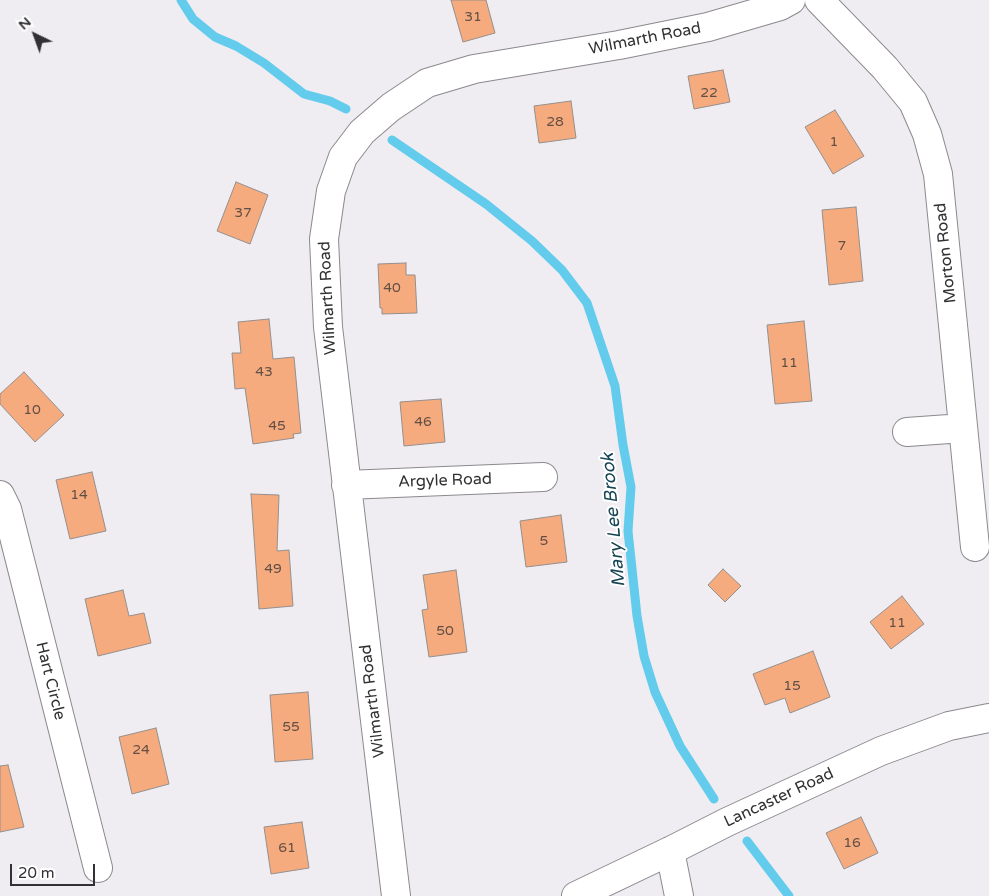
<!DOCTYPE html>
<style>
body{margin:0}
#map{position:relative;width:989px;height:896px;overflow:hidden;background:#f0edf2;font-family:"Varela Round",sans-serif}
canvas{display:block}
.north{position:absolute;left:10px;top:10px;width:50px;height:50px;-webkit-text-stroke:4px #fff;paint-order:stroke;rotate:318deg;font-size:14px;font-weight:700;line-height:20px;text-align:center;color:#313032}
.north::after{content:'';display:block;margin:auto;width:18px;height:22px;background:#313032;clip-path:polygon(50% 0,100% 100%,50% 72%,0 100%)}
.scale{position:absolute;left:10px;top:864px;width:85px;height:22px;box-sizing:border-box;border:2px solid #313032;border-top:0;padding-left:6px;font-size:15px;line-height:18px;white-space:nowrap;color:#313032;-webkit-text-stroke:4px #fff;paint-order:stroke}
</style>
<div id="map">
<canvas width="989" height="896"></canvas>
<div class="north">N</div>
<div class="scale">20 m</div>
</div>
<script>
const ctx = document.querySelector('canvas').getContext('2d');
ctx.lineJoin = 'round';
const poly = rows => new Path2D(rows.map(r => 'M' + r).join(''));
function strokePath(path, color, width, dash) { ctx.strokeStyle = color; ctx.lineWidth = width; ctx.lineCap = dash ? 'butt' : 'round'; ctx.setLineDash(dash || []); ctx.stroke(path); }
function fill(path, color) { ctx.fillStyle = color; ctx.fill(path, 'evenodd'); }
function write(font, color, halo, rows, align = 'center') {
  ctx.font = font + ' "Varela Round",sans-serif'; ctx.lineWidth = 4; ctx.setLineDash([]); ctx.textBaseline = 'middle'; ctx.strokeStyle = halo; ctx.fillStyle = color; for (const [text, x, y, turn = 0] of rows) {
    ctx.save(); ctx.translate(x, y); ctx.rotate((+turn || 0) * Math.PI / 180); ctx.textAlign = isNaN(turn) ? turn : align; if (halo) ctx.strokeText(text, 0, 0); ctx.fillText(text, 0, 0); ctx.restore();
  }
}
strokePath(poly([
 [181,0,193,19,215,37,236,46,264,63,304,94,330,101,346,109],
 [392,140,486,204,532,241,562,270,587,303,615,386,623,445,631,487,628,531,637,616,644,656,655,692,680,746,714,799],
 [747,841,789,896]
]), '#63cbec', 9);
const building = poly([
 [451,0,486,0,495,33,463,42,451,0],
 [723,70,730,102,694,109,688,76,723,70],
 [571,101,576,138,539,143,534,106,571,101],
 [835,110,864,156,833,174,805,127,835,110],
 [236,182,268,195,250,244,217,231,236,182],
 [856,207,863,281,829,285,822,210,856,207],
 [406,263,406,275,415,275,417,313,382,314,382,308,380,308,378,264,406,263],
 [269,319,273,359,294,357,301,433,293,434,294,438,253,444,245,388,235,389,232,353,241,353,238,322,269,319],
 [804,321,812,401,775,404,767,325,804,321],
 [24,372,64,415,35,442,0,404,0,394,24,372],
 [441,399,445,442,404,446,400,402,441,399],
 [92,472,106,531,70,539,56,480,92,472],
 [251,494,279,495,277,551,289,550,293,606,259,609,251,494],
 [561,515,567,562,526,567,520,521,561,515],
 [723,569,741,586,725,602,708,585,723,569],
 [456,570,467,652,429,657,422,610,428,609,423,575,456,570],
 [123,590,129,616,144,613,151,643,98,656,85,599,123,590],
 [902,596,924,624,891,649,870,622,902,596],
 [813,651,830,697,790,713,785,698,765,705,753,674,813,651],
 [308,692,313,759,275,762,270,695,308,692],
 [156,728,169,784,132,794,119,737,156,728],
 [8,765,24,827,0,832,0,766,8,765],
 [861,817,878,853,844,869,826,833,861,817],
 [302,822,309,868,271,874,264,827,302,822]
]);
fill(building, '#f6ab7e');
strokePath(building, '#948f8d', 1);
const street = poly([
 [819,0,885,68,913,102,927,134,938,174,975,547],
 [907,432,963,428],
 [346,485,543,477],
 [0,495,7,509,98,868],
 [670,851,679,896],
 [396,896,328,327,324,239,331,191,343,157,362,132,391,107,427,83,474,69,619,45,708,27,780,6,791,0],
 [576,896,670,851,727,822,881,751,949,726,989,718]
]);
strokePath(street, '#8b898d', 30);
strokePath(street, '#fff', 28);
write('14px', '#624f45', null, [
 ["31",473,17],
 ["22",709,93],
 ["28",555,122],
 ["1",834,142],
 ["37",243,213],
 ["7",842,246],
 ["40",392,288],
 ["11",789,363],
 ["43",264,372],
 ["10",32,410],
 ["46",423,422],
 ["45",277,426],
 ["14",79,495],
 ["5",544,541],
 ["49",273,569],
 ["11",897,623],
 ["50",445,631],
 ["15",792,686],
 ["55",291,727],
 ["24",141,750],
 ["16",852,843],
 ["61",287,848]
]);
write('16px', '#313032', '#fff', [
 ["Wilmarth Road",645,39,-11],
 ["Morton Road",946,253,-96],
 ["Wilmarth Road",328,298,-93],
 ["Argyle Road",445,481,-2],
 ["Hart Circle",50,681,76],
 ["Wilmarth Road",373,701,-97],
 ["Lancaster Road",779,798,-25]
]);
write('italic 18px', '#174553', '#fff', [
 ["Mary Lee Brook",614,520,-95]
]);
</script>
